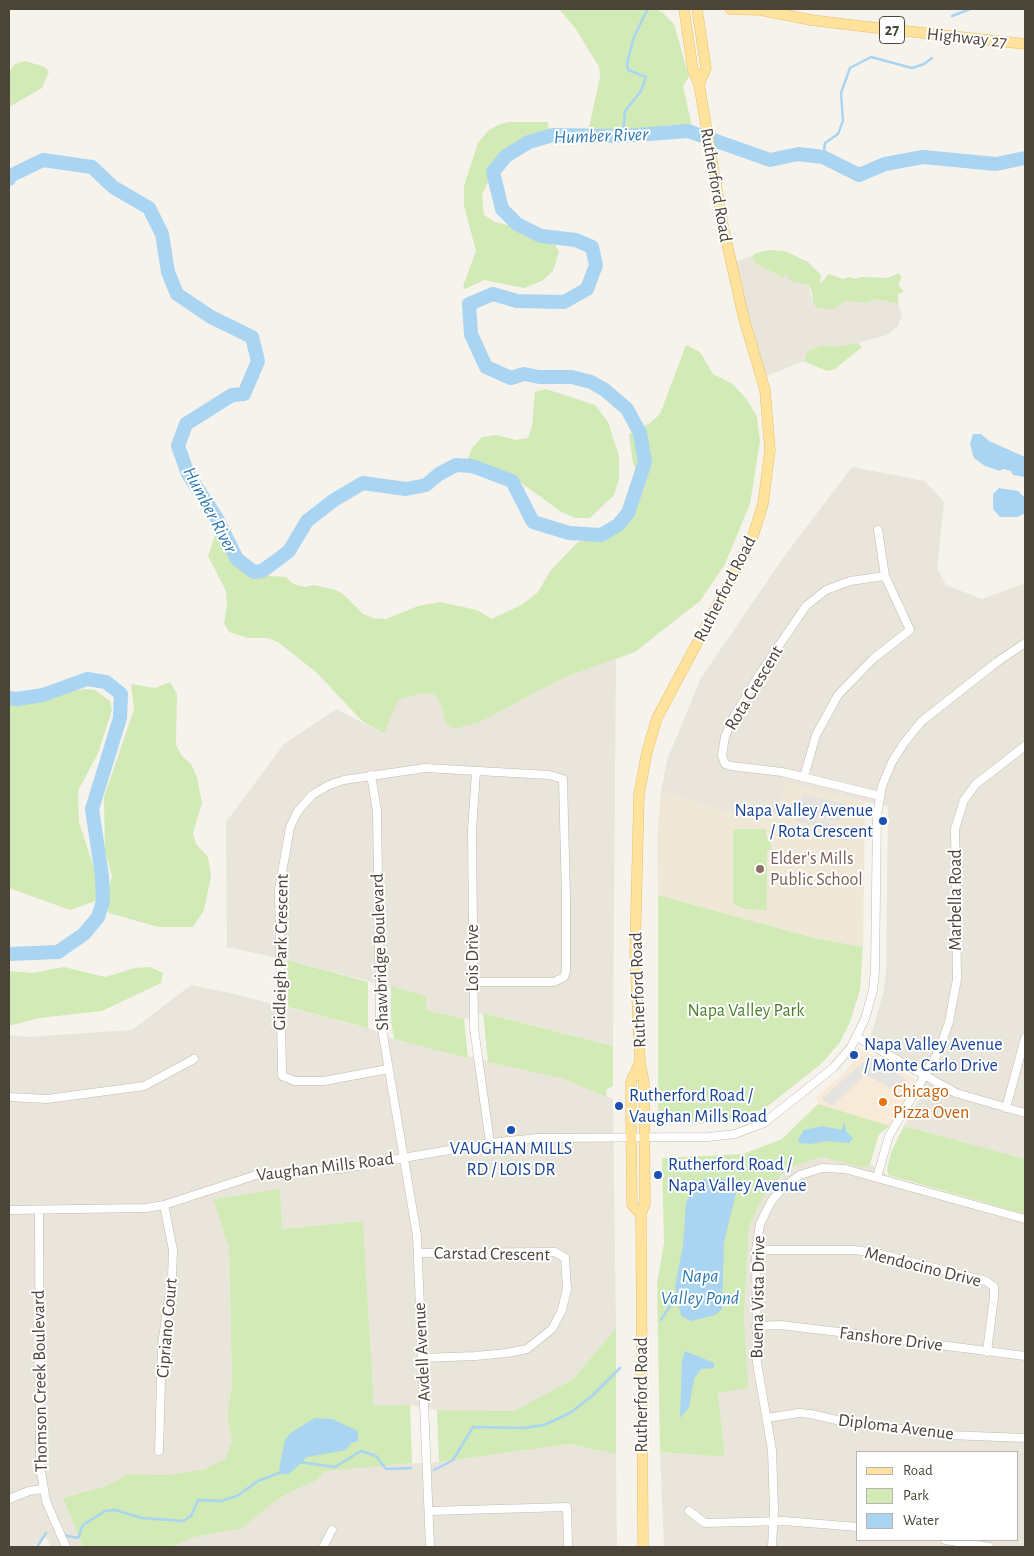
<!DOCTYPE html>
<style>
body{margin:0}
#map{position:relative;width:1034px;height:1556px;overflow:hidden;background:#f6f3ec;font-family:"Alegreya Sans",sans-serif}
canvas{display:block}
.frame{position:absolute;inset:0;border:10px solid #4b4439;pointer-events:none}
.legend{position:absolute;left:856px;top:1451px;width:162px;height:90px;box-sizing:border-box;background:#fff;border:1px solid #b7b4b0;margin:0;padding:6px 9px;list-style:none;font-size:15px;color:#4b4439}
.legend li{display:flex;align-items:center;gap:10px;height:25px}
.legend b{width:25px;border:1px solid #b7b4b0}
</style>
<div id="map">
<canvas width="1034" height="1556"></canvas>
<div class="frame"></div>
<ul class="legend">
<li><b style="height:6px;background:#ffe39c"></b>Road</li>
<li><b style="height:14px;background:#d2eab5"></b>Park</li>
<li><b style="height:14px;background:#a9d4f2"></b>Water</li>
</ul>
</div>
<script>
const ctx = document.querySelector('canvas').getContext('2d');
ctx.lineJoin = 'round';
function fill(path, color) { ctx.fillStyle = color; ctx.fill(path, 'evenodd'); }
const poly = rows => new Path2D(rows.map(r => 'M' + r).join(''));
function strokePath(path, color, width, dash) { ctx.strokeStyle = color; ctx.lineWidth = width; ctx.lineCap = dash ? 'butt' : 'round'; ctx.setLineDash(dash || []); ctx.stroke(path); }
function write(font, color, halo, rows, align = 'center') {
  ctx.font = font + ' "Alegreya Sans",sans-serif'; ctx.lineWidth = 4; ctx.setLineDash([]); ctx.textBaseline = 'middle'; ctx.strokeStyle = halo; ctx.fillStyle = color; for (const [text, x, y, turn = 0] of rows) {
    ctx.save(); ctx.translate(x, y); ctx.rotate((+turn || 0) * Math.PI / 180); ctx.textAlign = isNaN(turn) ? turn : align; if (halo) ctx.strokeText(text, 0, 0); ctx.fillText(text, 0, 0); ctx.restore();
  }
}
fill(poly([
 [752,256,756,264,782,277,787,274,808,285,813,304,841,305,844,301,867,303,876,299,898,304,902,315,898,326,887,335,858,343,834,347,824,345,804,357,803,361,762,378,731,264],
 [852,467,925,481,944,502,937,568,946,585,982,599,1025,583,1025,1159,904,1126,926,1088,915,1065,870,1038,883,994,886,972,888,807,787,783,778,815,722,810,661,792,667,760,701,678,783,558],
 [616,659,613,1046,483,1013,464,1019,426,1010,426,996,287,960,227,947,226,822,284,744,336,709,379,731,397,700,423,693,435,695,442,707,446,724,480,722,563,678],
 [191,985,230,993,368,1028,394,1039,561,1078,613,1099,616,1328,573,1379,514,1411,437,1410,410,1405,374,1407,363,1221,281,1229,280,1189,213,1199,229,1248,232,1384,227,1417,232,1440,226,1458,203,1470,167,1475,128,1474,106,1486,63,1498,83,1547,51,1547,46,1537,32,1547,9,1547,9,1035,27,1037,132,1030],
 [822,1157,863,1168,870,1164,891,1177,1025,1214,1025,1547,664,1547,660,1452,725,1457,718,1392,747,1388,744,1317,749,1227,763,1197,788,1168],
 [858,1452,1018,1452,1018,1540,858,1540],
 [570,1444,616,1454,617,1547,163,1547,191,1538,242,1528,274,1502,292,1491,314,1482,325,1471,364,1466,439,1462]
]), '#eae5da');
fill(poly([
 [863,1050,914,1078,913,1085,890,1126,818,1104,816,1097,840,1077]
]), '#f7ead8');
fill(poly([
 [787,782,865,802,863,947,814,938,658,895,657,838,661,792,722,810,778,815]
]), '#efe8d6');
fill(poly([
 [559,9,654,9,662,12,674,24,689,77,683,86,692,127,670,125,621,133,588,132,600,77,599,67,576,29],
 [25,61,45,67,49,72,42,88,9,107,9,71,15,64],
 [509,122,548,122,549,136,525,139,503,150,482,195,484,215,495,222,541,233,553,241,559,252,553,271,542,281,524,288,484,280,465,289,463,286,476,251,464,206,464,186,478,143,488,131,498,125],
 [769,250,785,251,808,262,821,275,820,284,829,274,843,279,849,277,855,279,861,277,888,278,899,273,902,277,898,284,904,292,898,294,898,304,876,299,867,303,845,301,833,309,818,308,813,304,812,292,808,285,790,281,787,274,782,277,756,264,752,256,756,253],
 [858,343,862,347,835,369,827,371,803,361,808,351,824,345,834,347],
 [686,345,700,352,713,374,733,384,748,401,757,417,760,441,750,504,725,564,700,601,635,652,563,678,480,722,454,729,446,724,442,707,435,695,423,693,398,700,384,733,363,722,317,673,278,642,267,638,248,638,229,632,224,623,227,605,226,591,208,556,216,533,249,567,270,576,286,577,293,584,305,587,314,585,336,590,344,595,363,614,373,618,386,619,418,606,440,602,477,610,492,619,523,604,538,592,551,570,578,542,589,540,622,522,635,510,642,487,633,463,629,434,650,423,660,414],
 [546,389,595,405,608,422,619,456,619,479,614,495,590,518,575,518,560,511,505,471,467,461,472,448,482,437,496,435,516,440,528,438,532,426,535,392],
 [170,682,177,694,176,745,182,756,191,764,197,777,202,803,193,833,196,844,208,857,211,876,204,910,193,927,158,927,109,913,104,904,112,876,105,851,104,797,134,709,131,684,155,688],
 [85,689,95,690,110,701,112,710,98,753,78,791,79,822,94,868,98,900,70,910,9,888,9,702,16,704,50,699,70,691],
 [733,829,766,829,766,836,771,843,771,850,767,851,767,910,745,909,733,904],
 [658,895,814,938,863,947,860,990,850,1022,840,1042,821,1064,764,1109,719,1123,665,1124,658,1121],
 [287,960,368,982,368,1028,288,1007],
 [64,967,105,977,135,968,150,967,163,973,161,983,102,1011,39,1018,9,1026,9,971,32,973],
 [391,986,426,996,426,1010,464,1019,468,1058,394,1039,391,1021],
 [483,1013,613,1046,613,1086,606,1090,607,1097,561,1078,488,1062],
 [818,1104,890,1126,879,1134,870,1164,863,1168,822,1157,788,1168,763,1197,749,1227,744,1317,748,1388,718,1393,725,1457,660,1452,657,1284,664,1243,662,1158,743,1154,782,1139],
 [904,1126,1025,1159,1025,1214,888,1175,887,1168,892,1150],
 [280,1189,282,1229,363,1221,374,1406,410,1405,412,1463,325,1471,314,1482,292,1491,274,1502,242,1528,191,1538,170,1547,83,1547,63,1498,106,1486,128,1474,167,1475,203,1470,226,1458,232,1440,227,1417,232,1384,229,1248,213,1199],
 [616,1328,616,1454,570,1444,439,1462,437,1410,514,1411,573,1379]
]), '#d2eab5');
fill(poly([
 [803,794,849,805,848,812,841,817,839,823,799,813],
 [798,815,836,824,834,830,796,821],
 [870,1056,907,1080,902,1089,895,1085,893,1090,865,1074,866,1070,860,1073,863,1077,832,1106,821,1099]
]), '#e5e3e0');
fill(poly([
 [973,434,981,434,989,441,1025,457,1025,477,1013,475,1011,471,1003,469,1000,471,985,466,974,458,970,444],
 [999,488,1018,491,1024,497,1025,513,1017,517,1000,517,993,509,993,494],
 [844,1123,846,1131,853,1138,849,1143,827,1141,811,1144,799,1143,798,1140,804,1130,823,1126,841,1130],
 [704,1179,728,1179,738,1185,724,1242,722,1309,715,1315,691,1321,681,1316,675,1287,683,1245,686,1203,694,1186],
 [685,1351,714,1363,714,1368,701,1369,694,1379,689,1407,680,1418,682,1360],
 [315,1418,332,1419,358,1431,358,1441,351,1443,346,1450,307,1457,289,1474,284,1474,279,1470,285,1440,292,1432]
]), '#a9d4f2');
strokePath(poly([
 [952,16,970,9],
 [623,136,625,111,641,91,646,77,628,70,627,63,634,37,647,10],
 [823,157,825,143,838,134,843,121,841,93,850,68,871,57,912,68,924,64,932,58],
 [661,1320,677,1295],
 [299,1462,335,1467,361,1451,376,1456,386,1469,411,1468],
 [434,1470,453,1460,473,1427,524,1428,544,1425,570,1413,592,1396,620,1368],
 [63,1535,78,1538,83,1525,105,1511,115,1510,142,1518,183,1521,191,1516,198,1500,221,1501,237,1496,258,1481,284,1471],
 [37,1547,46,1533]
]), '#a9d4f2', 2.5);
strokePath(poly([
 [9,179,10,176,43,160,92,167,113,187,149,208,162,234,168,272,177,294,211,317,252,337,258,361,244,394,232,395,186,424,178,446,188,474,216,517,237,559,254,572,262,571,276,561,289,551,307,521,334,500,363,483,406,489,426,485,439,474,456,465,472,466,512,481,533,522,569,533,601,535,618,525,628,513,645,462,640,433,627,409,605,390,591,382,572,377,539,377,524,374,511,378,486,367,471,334,469,304,493,294,517,301,564,302,587,289,596,265,592,247,576,240,541,236,517,224,502,209,493,172,506,156,529,142,553,135,623,136,688,131,770,160,798,154,823,157,859,175,885,164,923,157,996,164,1025,158],
 [9,698,17,699,43,695,87,679,106,682,121,694,120,718,92,809,102,876,103,901,98,917,84,934,58,952,9,954]
]), '#a9d4f2', 14);
const minor = poly([
 [476,772,472,830,474,1028,490,1143],
 [371,775,377,811,380,1017,417,1236,430,1547],
 [804,777,816,735,838,695,874,658,910,630,885,576,878,530],
 [880,796,782,772,731,766,725,764,722,755,725,737,732,720,757,678,806,606,826,590,850,581,885,576],
 [857,1037,956,1093,1025,1113],
 [388,1069,324,1081,295,1081,282,1076,279,890,290,827,298,811,312,795,329,785,344,780,425,768,549,775,563,779,566,897,566,971,564,977,554,982,474,982],
 [9,1097,47,1099,144,1086,194,1059],
 [1006,1108,1025,1038],
 [877,1177,889,1136,939,1051,949,1022,957,979,955,829,964,800,976,784,1025,746],
 [9,1210,146,1208,164,1205,256,1175,340,1169,490,1143,538,1138,708,1137,735,1134,764,1123,833,1068,851,1047,865,1019,873,990,875,970,877,815,882,786,892,762,904,743,922,721,997,662,1025,643],
 [39,1210,40,1466,46,1501,66,1547],
 [756,1250,854,1250,876,1253,986,1281,994,1287,994,1297,987,1352],
 [418,1253,555,1252,565,1258,567,1289,562,1310,552,1329,527,1349,507,1353,475,1356,423,1358],
 [756,1326,780,1325,847,1333,1025,1356],
 [767,1418,799,1413,811,1414,845,1422,948,1435,1025,1438],
 [159,1451,162,1344,172,1278,173,1250,164,1205],
 [9,1499,29,1491,42,1489],
 [430,1511,567,1507,568,1547],
 [689,1511,705,1523,784,1521,858,1527],
 [945,1540,989,1547],
 [323,1547,332,1530],
 [772,1547,774,1510,772,1450,757,1363,756,1250,760,1224,771,1202,782,1188,800,1175,822,1168,845,1169,1025,1219]
]);
const major = poly([
 [697,9,706,68,699,84],
 [730,9,760,10,811,20,860,26,1025,44],
 [640,1062,631,1082,631,1120,632,1205,641,1214],
 [643,1547,641,1214,645,1204,644,1083,640,1062,635,953,639,794,647,752,657,718,751,542,763,504,770,450,765,390,744,319,723,226,699,84,693,70,684,9]
]);
strokePath(minor, '#c2bbae', 9);
strokePath(major, '#e6c16a', 11);
strokePath(minor, '#fff', 8);
strokePath(major, '#ffe39c', 10);
for (const [x, y, r, color] of [
 [883,821,5,"#1a4fb4"],
 [760,869,5,"#8d6e63"],
 [854,1055,5,"#1a4fb4"],
 [883,1102,5,"#e8710a"],
 [619,1106,5,"#1a4fb4"],
 [511,1130,5,"#1a4fb4"],
 [658,1175,5,"#1a4fb4"]
]) { const dot = new Path2D(); dot.arc(x, y, r, 0, 2 * Math.PI); ctx.fillStyle = color; ctx.fill(dot); strokePath(dot, '#fff', 2); }
for (const [x, y, w] of [
 [892,30,25]
]) { const box = new Path2D(); box.roundRect(x - w / 2, y - 13.5, w, 27, 4); ctx.fillStyle = '#fff'; ctx.fill(box); strokePath(box, '#4b4439', 1); }
write('bold 16px', '#4b4439', null, [
 ["27",892,30]
]);
write('18px', '#4b4439', '#fff', [
 ["Highway 27",967,38,6],
 ["Rutherford Road",716,185,80],
 ["Rutherford Road",725,589,-63],
 ["Rota Crescent",754,688,-59],
 ["Marbella Road",956,900,-90],
 ["Gidleigh Park Crescent",281,952,-89],
 ["Shawbridge Boulevard",380,952,-92],
 ["Lois Drive",473,958,-90],
 ["Rutherford Road",638,990,-92],
 ["Vaughan Mills Road",325,1167,-7],
 ["Carstad Crescent",492,1254,1],
 ["Mendocino Drive",923,1267,14],
 ["Buena Vista Drive",758,1297,-89],
 ["Cipriano Court",167,1328,-85],
 ["Fanshore Drive",891,1339,7],
 ["Avdell Avenue",422,1352,-93],
 ["Thomson Creek Boulevard",40,1381,-91],
 ["Rutherford Road",642,1395,-90],
 ["Diploma Avenue",896,1427,7]
]);
write('18px', '#164399', '#fff', [
 ["Napa Valley Avenue",873,811,"right"],
 ["/ Rota Crescent",873,832,"right"],
 ["Napa Valley Avenue",864,1045],
 ["/ Monte Carlo Drive",864,1066],
 ["Rutherford Road /",629,1096],
 ["Vaughan Mills Road",629,1117],
 ["VAUGHAN MILLS",511,1149,"center"],
 ["RD / LOIS DR",511,1170,"center"],
 ["Rutherford Road /",668,1165],
 ["Napa Valley Avenue",668,1186]
], 'left');
write('18px', '#785e54', '#fff', [
 ["Elder's Mills",770,859],
 ["Public School",770,880]
], 'left');
write('18px', '#4a7f2a', '#fff', [
 ["Napa Valley Park",746,1011]
]);
write('18px', '#c56008', '#fff', [
 ["Chicago",893,1092],
 ["Pizza Oven",893,1113]
], 'left');
write('italic 19px', '#2e7ab2', '#fff', [
 ["Humber River",601,136,-2],
 ["Humber River",210,510,62],
 ["Napa",700,1276],
 ["Valley Pond",700,1298]
]);
</script>
